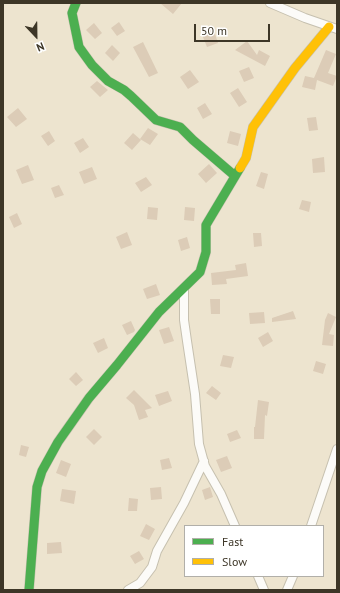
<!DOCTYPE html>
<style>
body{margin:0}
#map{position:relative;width:340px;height:593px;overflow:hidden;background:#ede4cf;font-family:"PT Sans",sans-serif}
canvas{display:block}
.frame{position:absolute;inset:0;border:4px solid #3d3627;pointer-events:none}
.legend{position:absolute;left:184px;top:525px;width:140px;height:52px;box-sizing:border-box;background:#fff;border:1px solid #b1afa9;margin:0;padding:5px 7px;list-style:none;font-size:12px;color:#3d3627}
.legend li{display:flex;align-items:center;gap:8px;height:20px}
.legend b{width:20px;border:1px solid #b1afa9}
.north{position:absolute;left:16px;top:16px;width:40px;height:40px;-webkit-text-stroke:3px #fff;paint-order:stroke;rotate:158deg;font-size:11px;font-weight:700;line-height:16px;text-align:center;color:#3d3627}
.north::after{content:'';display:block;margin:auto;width:14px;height:18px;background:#3d3627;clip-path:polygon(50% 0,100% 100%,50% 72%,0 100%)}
.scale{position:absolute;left:194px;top:24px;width:76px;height:18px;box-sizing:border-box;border:2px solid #3d3627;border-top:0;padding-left:5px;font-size:12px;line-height:14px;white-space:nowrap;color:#3d3627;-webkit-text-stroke:3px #fff;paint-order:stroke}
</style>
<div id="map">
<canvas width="340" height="593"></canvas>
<div class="frame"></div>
<ul class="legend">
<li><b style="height:5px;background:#4caf50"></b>Fast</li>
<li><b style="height:5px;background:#ffc107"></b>Slow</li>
</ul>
<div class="north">N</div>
<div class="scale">50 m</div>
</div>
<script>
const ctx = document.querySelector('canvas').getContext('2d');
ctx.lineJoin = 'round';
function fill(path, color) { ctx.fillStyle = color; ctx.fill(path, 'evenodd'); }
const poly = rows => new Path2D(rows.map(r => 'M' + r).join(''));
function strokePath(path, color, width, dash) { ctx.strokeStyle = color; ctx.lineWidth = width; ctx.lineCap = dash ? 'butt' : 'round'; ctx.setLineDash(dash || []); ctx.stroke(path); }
fill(poly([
 [160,3,182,3,173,14],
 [119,22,125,31,117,36,111,28],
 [94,23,102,33,95,39,86,30],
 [213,28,218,43,207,47,201,32],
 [247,41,257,55,259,50,270,56,265,66,235,50],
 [143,42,158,73,149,77,133,47],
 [112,45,120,53,113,61,105,53],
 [326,50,336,54,328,73,337,76,333,86,317,80,315,90,302,87,305,76,314,78],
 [249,67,254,78,244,82,239,71],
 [190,70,199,82,188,89,180,77],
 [97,81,108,90,100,97,90,87],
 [238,88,247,102,239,107,230,93],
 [205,103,212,114,203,119,197,108],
 [18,108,27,119,16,127,7,117],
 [316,117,318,130,309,131,307,118],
 [148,128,158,134,150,145,140,139],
 [49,131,55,141,48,146,41,136],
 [230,131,241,134,238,146,227,143],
 [133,133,141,140,132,150,124,143],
 [83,138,89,147,80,153,74,143],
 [324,157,325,172,313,173,312,159],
 [209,164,217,173,206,183,198,174],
 [28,165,34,180,22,184,16,170],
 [92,167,97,179,84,184,79,172],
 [261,172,268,174,264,189,256,186],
 [146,177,152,185,141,192,135,183],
 [59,185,64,195,55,198,51,188],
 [302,200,311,202,309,212,299,209],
 [148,207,158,208,157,220,147,219],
 [185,207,195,208,194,221,184,220],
 [17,213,22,224,14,228,9,217],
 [127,232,132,245,121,249,116,237],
 [253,233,261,233,262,246,254,247],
 [187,237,190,248,181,251,178,240],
 [246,263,248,276,226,279,227,284,212,285,211,273,236,270,235,265],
 [156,284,160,295,147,299,143,289],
 [210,299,220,299,220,314,211,314],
 [293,311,296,319,272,322,272,318],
 [264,312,265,323,250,324,249,313],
 [328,313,336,317,329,334,334,335,333,346,322,345,325,320],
 [131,321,135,330,134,332,127,335,122,325],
 [169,327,174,341,164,344,159,330],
 [268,332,273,341,263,347,258,338],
 [104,338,108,348,98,353,93,343],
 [223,355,234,357,231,368,220,366],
 [316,361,326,364,323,374,313,371],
 [76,372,83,380,76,386,69,379],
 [212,386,221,393,216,400,206,393],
 [134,390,152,408,145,410,148,417,139,420,134,405,126,398],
 [168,391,172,401,159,406,155,395],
 [258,400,269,402,267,416,265,415,264,439,254,439,254,427,255,427],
 [94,429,102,437,94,445,86,437],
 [237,430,241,438,230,442,227,434],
 [21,445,29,447,26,457,19,455],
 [227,456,232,468,221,472,216,460],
 [169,458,172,468,162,470,160,460],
 [61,460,71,464,66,477,56,473],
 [161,487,162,499,151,500,150,488],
 [210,487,213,497,205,500,202,490],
 [62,489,76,491,74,504,60,501],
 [129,498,138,499,137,511,128,511],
 [146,524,155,529,149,540,140,536],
 [61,542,62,553,47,554,47,543],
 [139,551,144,559,135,564,130,556]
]), '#dcccb7');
const street = poly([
 [270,3,305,18,337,29],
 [184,288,184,320,187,341,195,394,199,444,205,466,221,494,235,526],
 [311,526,337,449],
 [258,576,264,590],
 [128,590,140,583,152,567,157,551,184,503,204,461],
 [287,590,293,576]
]);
const fast = poly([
 [76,3,72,13,79,47,92,65,108,81,124,90,131,96,156,120,180,127,193,140,235,176],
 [29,590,37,487,42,471,58,442,89,398,117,365,159,312,200,272,206,252,206,225,240,168]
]);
const slow = poly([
 [240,168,246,158,253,127,295,68,329,27]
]);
strokePath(street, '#c6c0af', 10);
strokePath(fast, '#c6c0af', 10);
strokePath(slow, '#c6c0af', 10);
strokePath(street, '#fcfbf8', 8);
strokePath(fast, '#4caf50', 9);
strokePath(slow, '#ffc107', 9);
</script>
